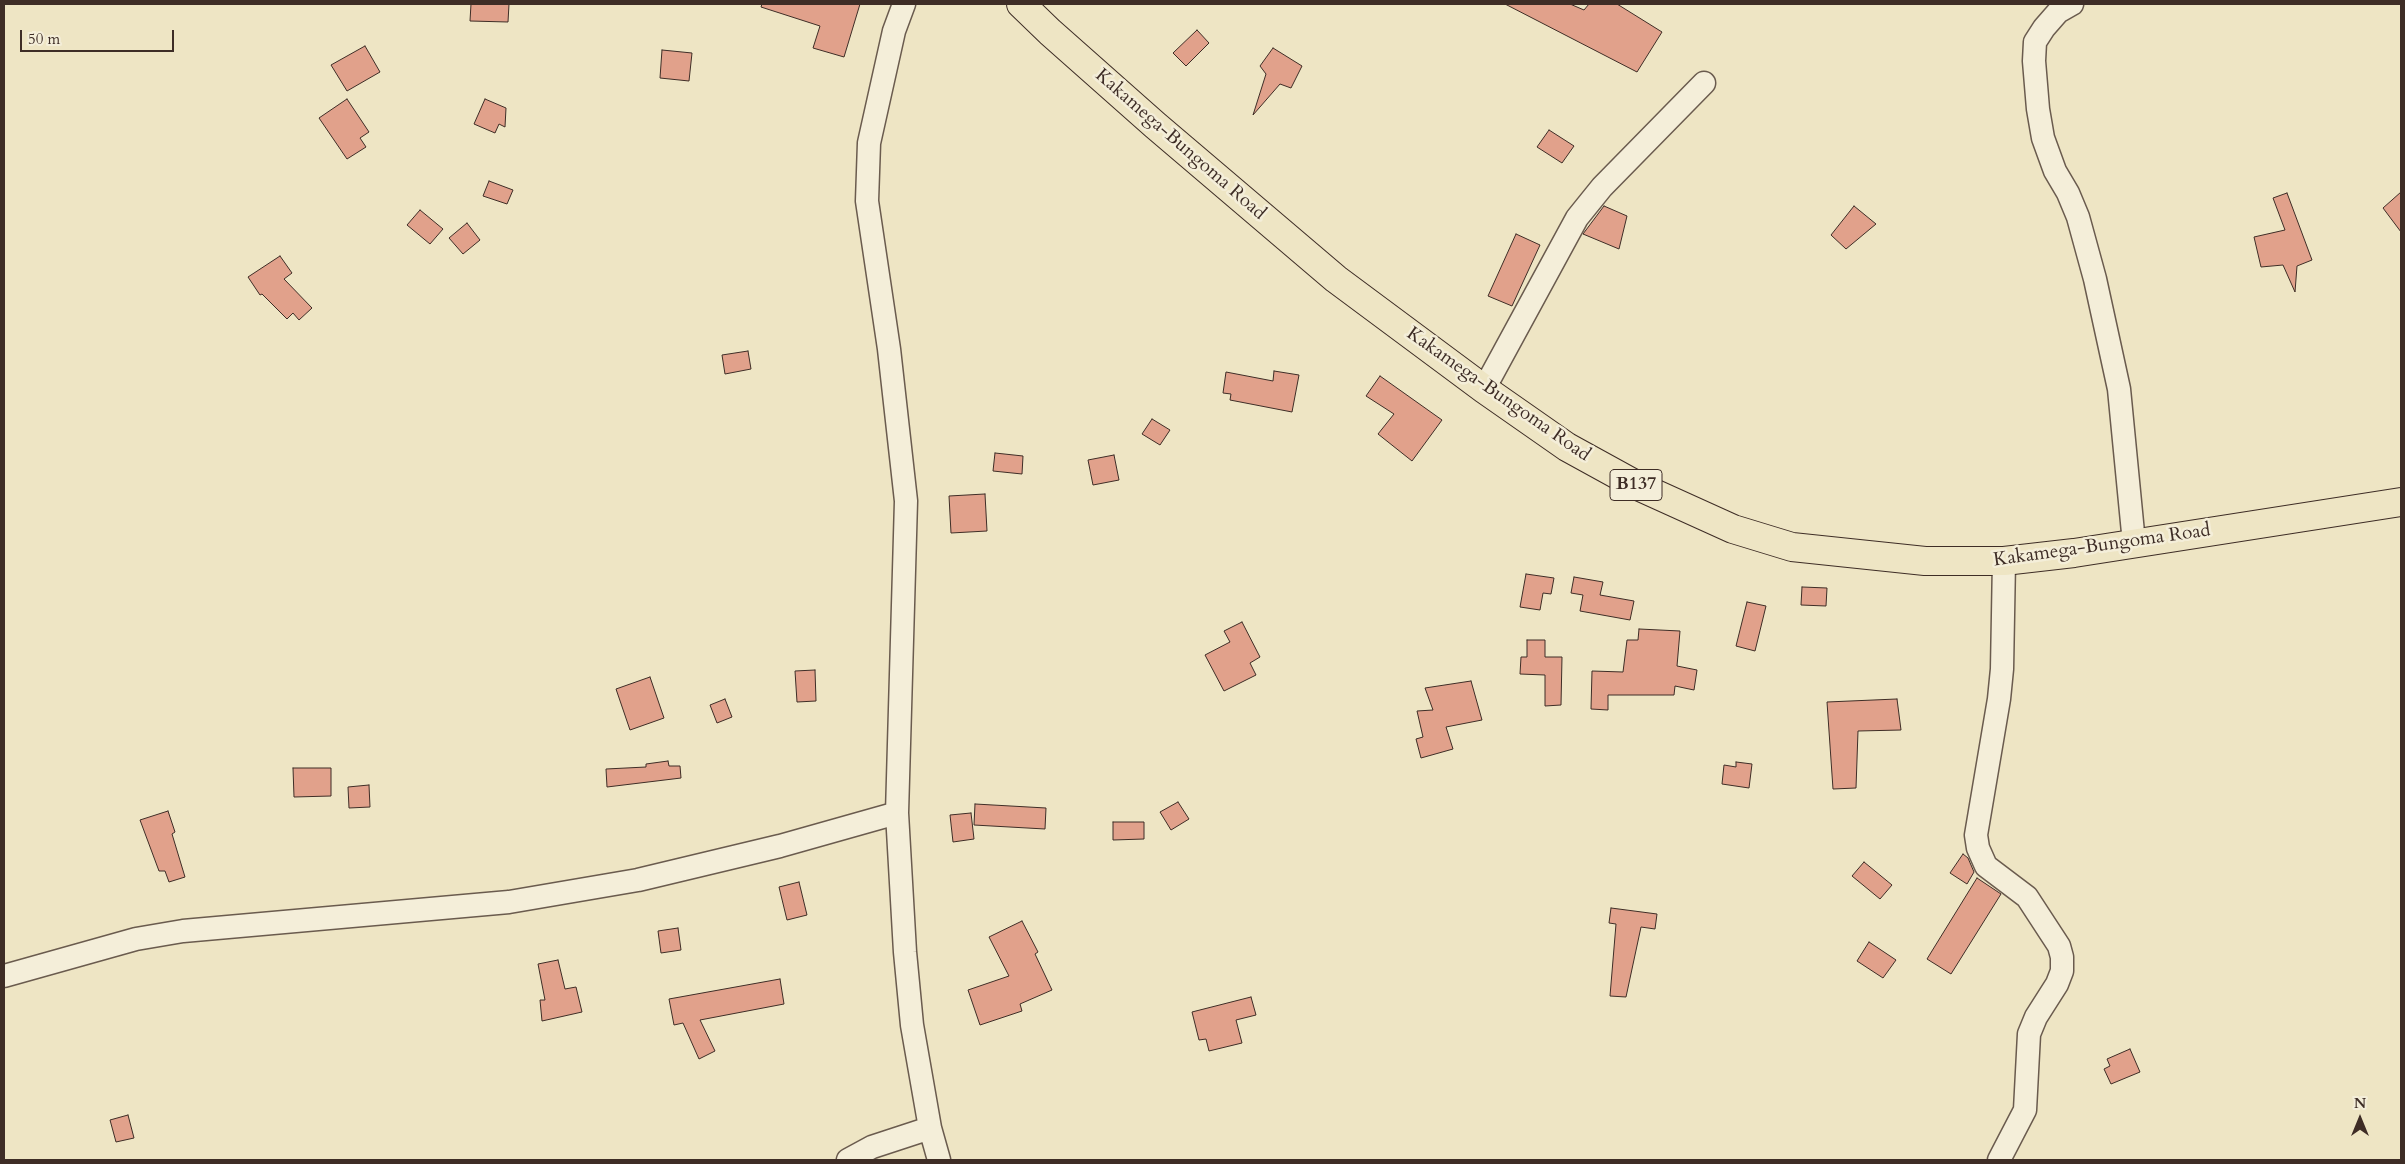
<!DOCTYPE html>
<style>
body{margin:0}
#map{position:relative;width:2405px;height:1164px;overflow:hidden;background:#eee5c4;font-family:Cardo,serif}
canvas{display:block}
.frame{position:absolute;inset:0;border:5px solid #3e2d26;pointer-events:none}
.north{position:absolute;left:2335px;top:1094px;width:50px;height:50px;-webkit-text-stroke:4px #f4eed9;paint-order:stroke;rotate:0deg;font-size:14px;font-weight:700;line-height:20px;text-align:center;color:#3e2d26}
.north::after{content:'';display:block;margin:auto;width:18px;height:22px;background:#3e2d26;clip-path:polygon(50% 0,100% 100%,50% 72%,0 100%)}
.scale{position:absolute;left:20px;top:30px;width:154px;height:22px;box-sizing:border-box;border:2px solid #3e2d26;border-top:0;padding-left:6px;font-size:15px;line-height:18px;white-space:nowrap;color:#3e2d26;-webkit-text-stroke:4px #f4eed9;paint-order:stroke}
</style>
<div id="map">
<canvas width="2405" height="1164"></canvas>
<div class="frame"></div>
<div class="north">N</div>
<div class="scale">50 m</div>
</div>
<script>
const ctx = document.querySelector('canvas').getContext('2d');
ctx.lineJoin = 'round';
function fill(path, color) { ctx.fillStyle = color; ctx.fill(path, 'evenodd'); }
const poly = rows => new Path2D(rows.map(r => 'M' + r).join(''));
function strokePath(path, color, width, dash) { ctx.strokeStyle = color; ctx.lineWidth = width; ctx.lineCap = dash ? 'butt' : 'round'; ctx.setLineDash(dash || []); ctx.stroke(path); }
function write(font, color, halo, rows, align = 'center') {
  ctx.font = font + ' Cardo,serif'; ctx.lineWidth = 5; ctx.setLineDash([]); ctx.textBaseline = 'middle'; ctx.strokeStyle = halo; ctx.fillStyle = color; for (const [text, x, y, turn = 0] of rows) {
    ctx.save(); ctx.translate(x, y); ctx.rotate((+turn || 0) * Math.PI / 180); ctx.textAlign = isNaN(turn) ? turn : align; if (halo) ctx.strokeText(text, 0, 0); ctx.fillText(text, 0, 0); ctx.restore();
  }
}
const building = poly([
 [471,4,509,4,508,22,470,21,471,4],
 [762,4,860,4,844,57,813,48,820,26,761,7,762,4],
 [1505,4,1570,4,1584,10,1589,4,1617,4,1662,32,1637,72,1505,4],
 [1197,30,1209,43,1186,66,1173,53,1197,30],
 [365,46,380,72,347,91,331,65,365,46],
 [1273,48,1302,66,1291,88,1280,84,1253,115,1266,74,1260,66,1273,48],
 [662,50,692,53,689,81,660,78,662,50],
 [347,99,369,132,360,138,366,147,347,159,319,118,347,99],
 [485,99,506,108,505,127,499,124,495,133,474,124,485,99],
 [1549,130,1574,146,1562,163,1537,147,1549,130],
 [489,181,513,190,507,204,483,196,489,181],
 [2401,192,2401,232,2383,208,2401,192],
 [2287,193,2312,260,2297,266,2295,292,2283,265,2261,267,2254,237,2285,230,2273,198,2287,193],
 [1604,206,1627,216,1619,249,1583,234,1604,206],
 [1854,206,1876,224,1846,249,1831,235,1854,206],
 [420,210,443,229,430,244,407,225,420,210],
 [467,223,480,240,463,254,449,238,467,223],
 [1516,234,1540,245,1512,306,1488,296,1516,234],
 [280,256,292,273,284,279,312,308,299,320,293,313,287,319,262,294,260,295,248,277,280,256],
 [748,351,751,369,725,374,722,355,748,351],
 [1274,371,1299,375,1292,412,1230,400,1231,394,1223,393,1226,372,1273,381,1274,371],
 [1380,376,1442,420,1412,461,1378,434,1394,414,1366,396,1380,376],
 [1152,419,1170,430,1160,445,1142,434,1152,419],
 [995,453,1023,456,1022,474,993,471,995,453],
 [1114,455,1119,480,1093,485,1088,460,1114,455],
 [985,494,987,531,951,533,949,496,985,494],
 [1526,574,1554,578,1551,594,1543,593,1540,610,1520,607,1526,574],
 [1574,577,1603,582,1600,595,1634,601,1630,620,1580,611,1583,595,1571,593,1574,577],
 [1802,587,1827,588,1826,606,1801,605,1802,587],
 [1747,602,1766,606,1755,651,1736,646,1747,602],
 [1242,622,1260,657,1250,663,1256,675,1224,691,1205,655,1230,642,1224,631,1242,622],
 [1639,629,1680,631,1677,666,1697,670,1694,690,1675,686,1674,695,1608,695,1608,710,1591,709,1592,671,1623,672,1627,640,1638,640,1639,629],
 [1527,640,1545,640,1545,657,1562,657,1561,705,1545,706,1545,675,1520,674,1521,657,1527,657,1527,640],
 [815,670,816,701,797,702,795,671,815,670],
 [650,677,664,718,630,730,616,689,650,677],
 [1471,681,1482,720,1446,727,1453,749,1421,758,1416,739,1423,737,1417,711,1433,710,1425,688,1471,681],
 [725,699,732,717,717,723,710,705,725,699],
 [1897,699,1901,730,1858,731,1856,788,1833,789,1827,702,1897,699],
 [668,761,669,766,680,766,681,778,607,787,606,769,646,767,646,764,668,761],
 [1736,762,1752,764,1749,788,1722,784,1724,765,1736,767,1736,762],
 [293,768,331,768,331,796,294,797,293,768],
 [369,785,370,807,349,808,348,787,369,785],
 [1178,802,1189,819,1171,830,1160,812,1178,802],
 [975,804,1046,808,1045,829,974,825,975,804],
 [168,811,175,832,172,834,185,877,169,882,165,871,159,871,140,820,168,811],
 [971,813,974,839,953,842,950,815,971,813],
 [1113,822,1144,822,1144,839,1113,840,1113,822],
 [1963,854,1968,858,1974,872,1967,884,1950,873,1963,854],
 [1864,862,1892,885,1880,899,1852,876,1864,862],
 [1977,878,2001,894,1951,974,1927,959,1977,878],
 [799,882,807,915,787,920,779,887,799,882],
 [1611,908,1657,914,1655,929,1641,927,1626,997,1610,996,1616,924,1609,923,1611,908],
 [1022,921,1038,952,1035,954,1052,990,1020,1004,1022,1011,980,1025,968,990,1009,976,989,937,1022,921],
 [678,928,681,950,661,953,658,931,678,928],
 [1869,942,1896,960,1883,978,1857,961,1869,942],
 [558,960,565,989,576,987,582,1012,542,1021,540,1000,545,1000,538,964,558,960],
 [780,979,784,1004,700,1020,715,1051,699,1059,683,1023,674,1025,669,999,780,979],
 [1251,997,1256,1015,1236,1020,1242,1043,1209,1051,1206,1039,1199,1040,1192,1012,1251,997],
 [2130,1049,2140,1072,2111,1084,2104,1069,2110,1066,2107,1059,2130,1049],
 [128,1115,134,1138,116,1142,110,1120,128,1115]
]);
fill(building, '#e1a18b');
strokePath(building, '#3e2d26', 1);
const street = poly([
 [904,4,894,31,869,143,867,201,889,349,906,501,897,813,905,952,912,1025,930,1128,939,1160],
 [2072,4,2058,12,2044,28,2035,42,2034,61,2038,109,2043,138,2055,171,2068,193,2078,217,2095,279,2119,389,2134,543],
 [1484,389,1577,218,1602,187,1704,83],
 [4,976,136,939,183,931,509,902,638,880,780,846,897,813],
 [848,1160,872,1147,930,1128],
 [1999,1160,2025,1110,2029,1034,2036,1017,2057,984,2062,971,2062,957,2059,946,2027,897,1986,866,1978,848,1976,835,1999,699,2002,669,2004,561]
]);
const primary = poly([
 [1021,4,1050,32,1155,125,1336,279,1484,389,1567,447,1638,486,1733,529,1792,547,1925,561,2004,561,2074,553,2401,502]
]);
strokePath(street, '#6a5b4e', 25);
strokePath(primary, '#3e2d26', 30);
strokePath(street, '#f4eed9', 22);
strokePath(primary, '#eee5c4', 28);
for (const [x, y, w] of [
 [1636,485,52]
]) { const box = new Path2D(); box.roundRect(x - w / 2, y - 15.5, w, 31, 4); ctx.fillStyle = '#f4eed9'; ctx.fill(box); strokePath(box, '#3e2d26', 1); }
write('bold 18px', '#3e2d26', null, [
 ["B137",1636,485]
]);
write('19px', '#3e2d26', '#f4eed9', [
 ["Kakamega-Bungoma Road",1180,145,41],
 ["Kakamega-Bungoma Road",1498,395,35],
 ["Kakamega-Bungoma Road",2102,546,-8]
]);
</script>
